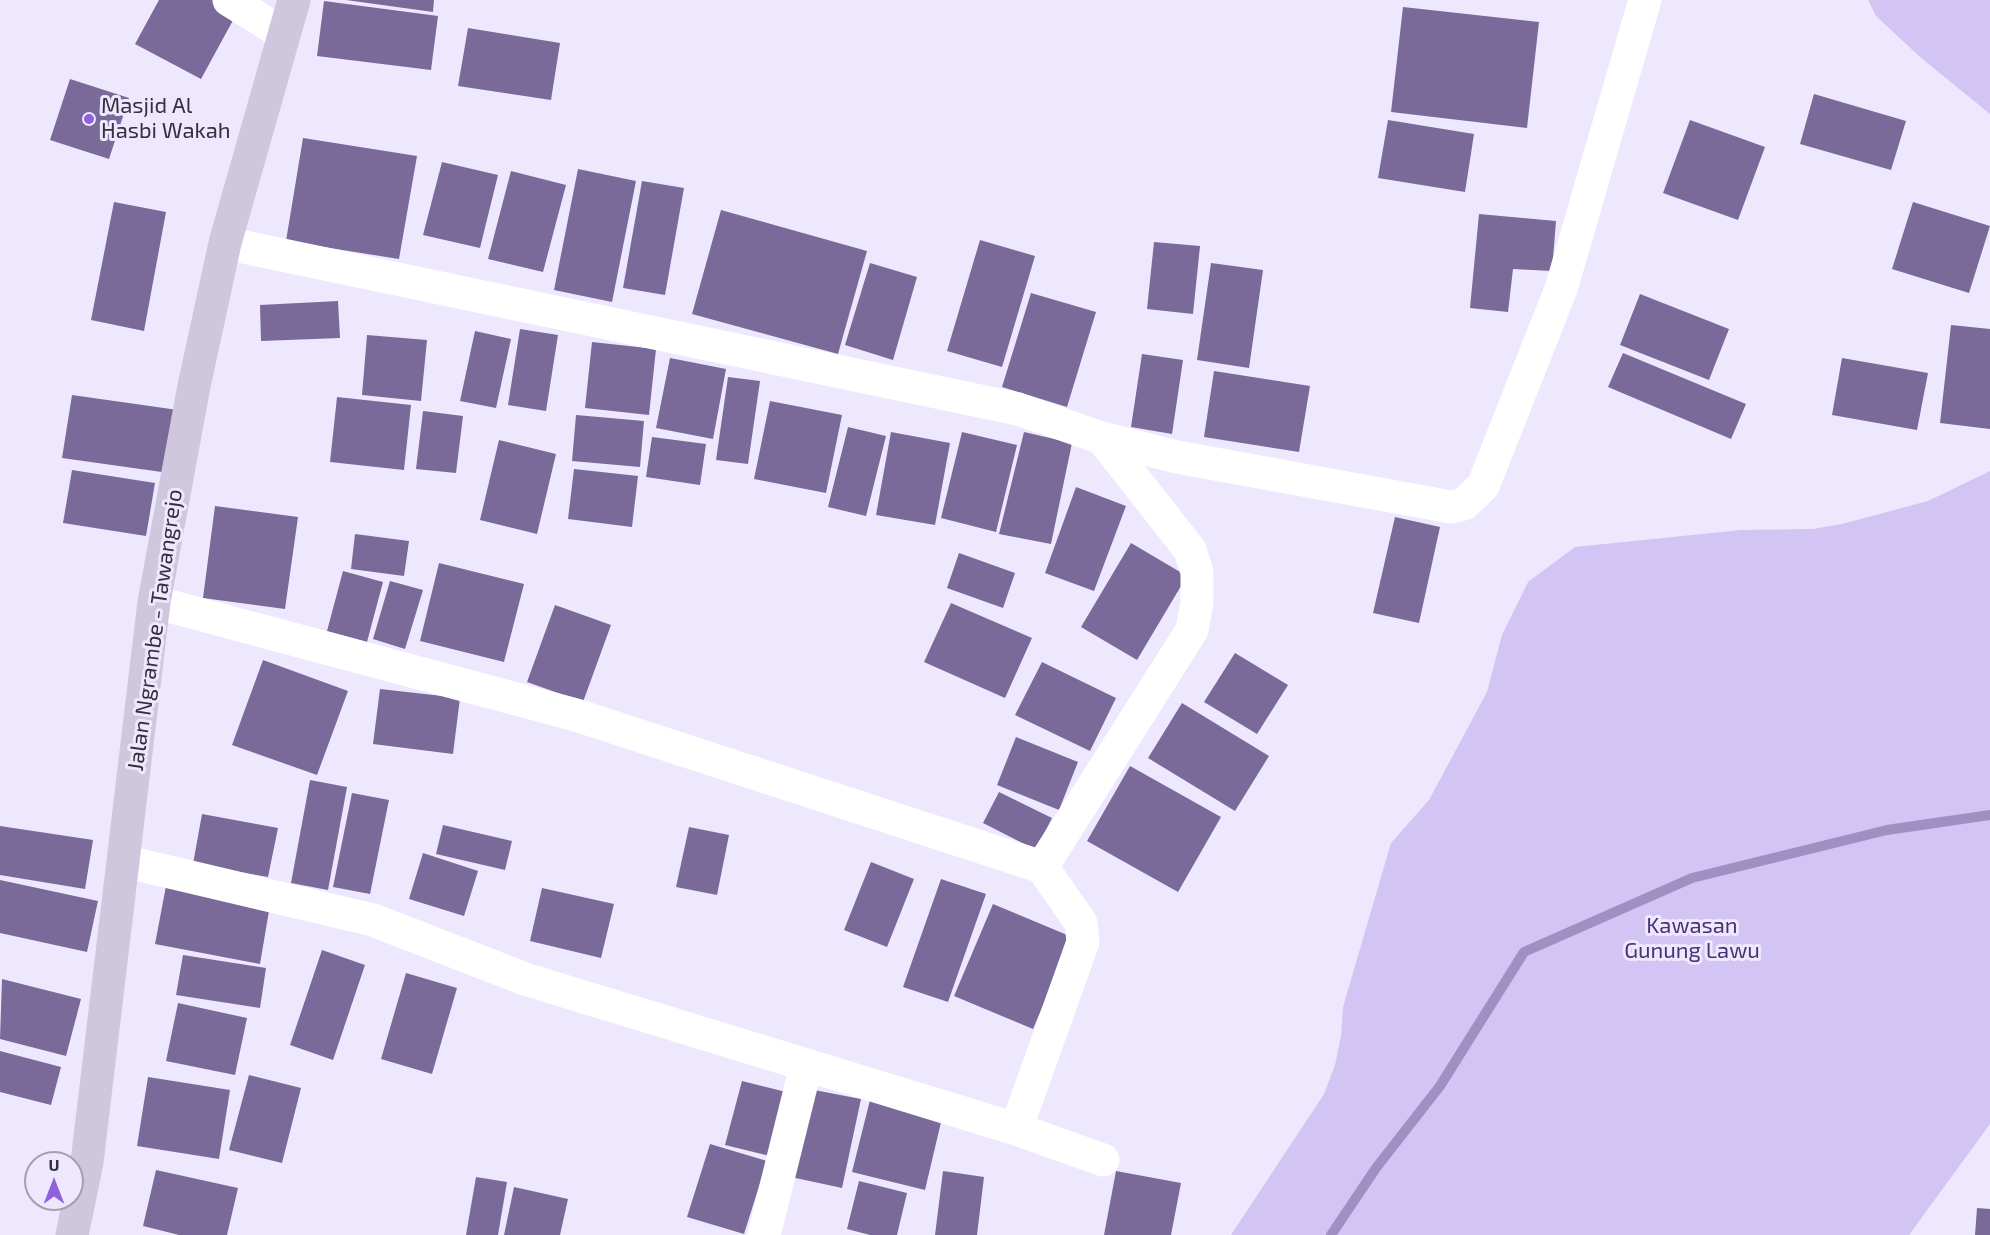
<!DOCTYPE html>
<style>
body{margin:0}
#map{position:relative;width:1990px;height:1235px;overflow:hidden;background:#eee8fe;font-family:"Exo 2",sans-serif}
canvas{display:block}
.north{position:absolute;left:24px;top:1151px;width:60px;height:60px;box-sizing:border-box;background:#eee8fe;border:2px solid #a49fb0;border-radius:50%;rotate:0deg;font-size:16px;font-weight:700;line-height:24px;text-align:center;color:#34313c}
.north::after{content:'';display:block;margin:auto;width:21px;height:27px;background:#9061db;clip-path:polygon(50% 0,100% 100%,50% 72%,0 100%)}
</style>
<div id="map">
<canvas width="1990" height="1235"></canvas>
<div class="north">U</div>
</div>
<script>
const ctx = document.querySelector('canvas').getContext('2d');
ctx.lineJoin = 'round';
function fill(path, color) { ctx.fillStyle = color; ctx.fill(path, 'evenodd'); }
const poly = rows => new Path2D(rows.map(r => 'M' + r).join(''));
function strokePath(path, color, width, dash) { ctx.strokeStyle = color; ctx.lineWidth = width; ctx.lineCap = dash ? 'butt' : 'round'; ctx.setLineDash(dash || []); ctx.stroke(path); }
function write(font, color, halo, rows, align = 'center') {
  ctx.font = font + ' "Exo 2",sans-serif'; ctx.lineWidth = 6; ctx.setLineDash([]); ctx.textBaseline = 'middle'; ctx.strokeStyle = halo; ctx.fillStyle = color; for (const [text, x, y, turn = 0] of rows) {
    ctx.save(); ctx.translate(x, y); ctx.rotate((+turn || 0) * Math.PI / 180); ctx.textAlign = isNaN(turn) ? turn : align; if (halo) ctx.strokeText(text, 0, 0); ctx.fillText(text, 0, 0); ctx.restore();
  }
}
fill(poly([
 [1868,0,1990,0,1990,114,1920,57,1876,16],
 [1990,471,1990,1124,1909,1235,1231,1235,1324,1094,1335,1065,1341,1036,1343,1007,1391,843,1429,800,1487,692,1502,635,1528,582,1575,547,1741,530,1813,529,1842,524,1928,501]
]), '#d2c4f3');
strokePath(poly([
 [1331,1235,1376,1168,1440,1086,1524,952,1692,878,1887,830,1990,815]
]), '#a090c2', 10);
fill(poly([
 [159,0,214,0,237,13,201,79,135,44],
 [346,0,434,0,433,12],
 [324,1,438,16,431,70,317,56],
 [1403,7,1539,22,1527,128,1391,112],
 [468,28,560,43,551,100,458,86],
 [70,79,129,98,109,159,50,140],
 [1814,94,1906,121,1891,170,1800,144],
 [1388,120,1474,134,1465,192,1378,178],
 [1690,120,1765,147,1738,220,1663,193],
 [303,138,417,156,399,259,286,241],
 [442,162,498,175,480,248,423,235],
 [578,169,636,181,612,302,554,290],
 [511,171,566,185,543,272,488,259],
 [642,181,684,188,665,295,623,288],
 [114,202,166,212,144,331,91,320],
 [1913,202,1990,226,1969,293,1892,269],
 [721,210,867,251,838,354,692,314],
 [1479,214,1556,221,1552,271,1513,269,1508,312,1470,308],
 [980,240,1035,256,1002,367,947,351],
 [1154,242,1200,246,1193,314,1147,309],
 [870,263,917,277,893,360,845,345],
 [1211,263,1263,270,1249,368,1197,360],
 [1031,293,1096,312,1067,407,1002,387],
 [1640,294,1729,329,1709,380,1620,345],
 [338,301,340,338,261,341,260,305],
 [1951,325,1990,329,1990,429,1940,423],
 [520,329,558,335,546,411,508,405],
 [475,331,511,339,496,408,460,401],
 [367,335,427,340,421,401,362,395],
 [592,342,656,349,649,415,585,408],
 [1623,353,1746,404,1731,439,1608,387],
 [1142,354,1183,360,1172,434,1131,427],
 [670,358,726,369,713,439,656,428],
 [1842,358,1928,373,1917,430,1832,415],
 [1214,371,1310,386,1299,452,1204,437],
 [728,377,760,381,748,464,716,460],
 [72,395,178,410,169,473,62,458],
 [337,397,411,405,404,470,330,462],
 [770,401,842,415,826,493,754,479],
 [423,411,463,416,456,473,416,469],
 [576,415,644,421,640,467,572,461],
 [848,427,886,436,866,516,828,507],
 [891,432,950,443,935,525,876,515],
 [962,432,1017,445,996,532,941,518],
 [1024,432,1072,443,1051,544,999,534],
 [652,437,706,444,700,485,646,477],
 [499,440,556,454,537,534,480,520],
 [574,469,638,476,632,527,568,519],
 [72,470,155,483,146,536,63,523],
 [1076,487,1126,506,1094,591,1045,573],
 [215,506,298,517,285,609,203,598],
 [1395,517,1440,527,1419,623,1373,613],
 [355,534,409,541,404,576,351,569],
 [1131,543,1187,576,1137,660,1081,627],
 [959,553,1015,573,1003,608,947,588],
 [439,563,524,584,504,662,420,641],
 [343,571,383,582,367,642,327,631],
 [390,581,423,590,405,649,373,639],
 [951,603,1032,638,1005,698,924,662],
 [555,605,611,625,583,702,527,682],
 [1235,653,1288,685,1257,734,1204,702],
 [263,660,348,691,317,775,232,745],
 [1042,662,1116,698,1090,751,1015,715],
 [380,689,460,698,453,754,373,744],
 [1182,703,1269,756,1235,811,1148,758],
 [1016,737,1078,762,1059,810,997,785],
 [1130,766,1221,817,1178,892,1087,841],
 [310,780,347,787,328,890,291,883],
 [999,792,1052,818,1036,850,983,823],
 [352,793,389,800,370,894,333,887],
 [202,814,278,828,268,877,193,864],
 [443,825,512,841,505,870,436,854],
 [0,826,93,840,85,889,0,875],
 [689,827,729,835,717,895,676,887],
 [423,853,478,871,464,916,409,899],
 [871,862,914,879,887,947,844,930],
 [941,879,986,894,948,1002,903,987],
 [0,880,98,901,87,952,0,933],
 [166,886,270,905,260,964,155,944],
 [542,888,614,904,601,958,530,941],
 [993,904,1072,937,1033,1029,954,996],
 [322,950,365,965,333,1060,290,1045],
 [183,955,266,968,260,1008,176,995],
 [406,973,457,988,432,1074,381,1059],
 [2,979,81,999,66,1056,0,1039],
 [178,1003,247,1018,235,1075,166,1061],
 [0,1051,61,1067,51,1105,0,1092],
 [249,1075,301,1088,282,1163,229,1150],
 [148,1077,230,1090,219,1159,137,1146],
 [742,1081,790,1093,774,1157,725,1145],
 [809,1089,861,1099,842,1188,791,1177],
 [870,1100,942,1118,925,1190,852,1172],
 [710,1144,767,1161,744,1234,687,1217],
 [156,1170,238,1188,227,1235,179,1235,143,1226],
 [943,1171,984,1177,977,1235,935,1235],
 [1116,1171,1181,1183,1171,1235,1104,1235],
 [476,1177,507,1182,498,1235,466,1235],
 [859,1181,907,1193,897,1235,870,1235,847,1229],
 [514,1187,568,1199,560,1235,504,1235],
 [1977,1208,1990,1209,1990,1235,1975,1235]
]), '#796a99');
strokePath(poly([
 [229,0,284,34],
 [225,243,1018,409,1102,438,1177,457,1451,507,1464,504,1483,486,1561,289,1645,0],
 [123,861,373,920,525,979,1016,1129,1083,942,1081,923,1042,867,576,715,154,602],
 [1042,867,1192,630,1197,602,1197,572,1190,550,1102,438],
 [1016,1129,1103,1160],
 [764,1235,806,1066]
]), '#fff', 33);
strokePath(poly([
 [72,1235,87,1162,154,602,194,386,225,243,294,0]
]), '#cec7de', 33);
for (const [x, y, r, color] of [
 [89,119,6,"#9061db"]
]) { const dot = new Path2D(); dot.arc(x, y, r, 0, 2 * Math.PI); ctx.fillStyle = color; ctx.fill(dot); strokePath(dot, '#eee8fe', 2); }
write('22px', '#34313c', '#eee8fe', [
 ["Masjid Al",101,106],
 ["Hasbi Wakah",101,131]
], 'left');
write('22px', '#34313c', '#eee8fe', [
 ["Jalan Ngrambe - Tawangrejo",155,630,-82]
]);
write('22px', '#4a3270', '#eee8fe', [
 ["Kawasan",1692,926],
 ["Gunung Lawu",1692,951]
]);
</script>
